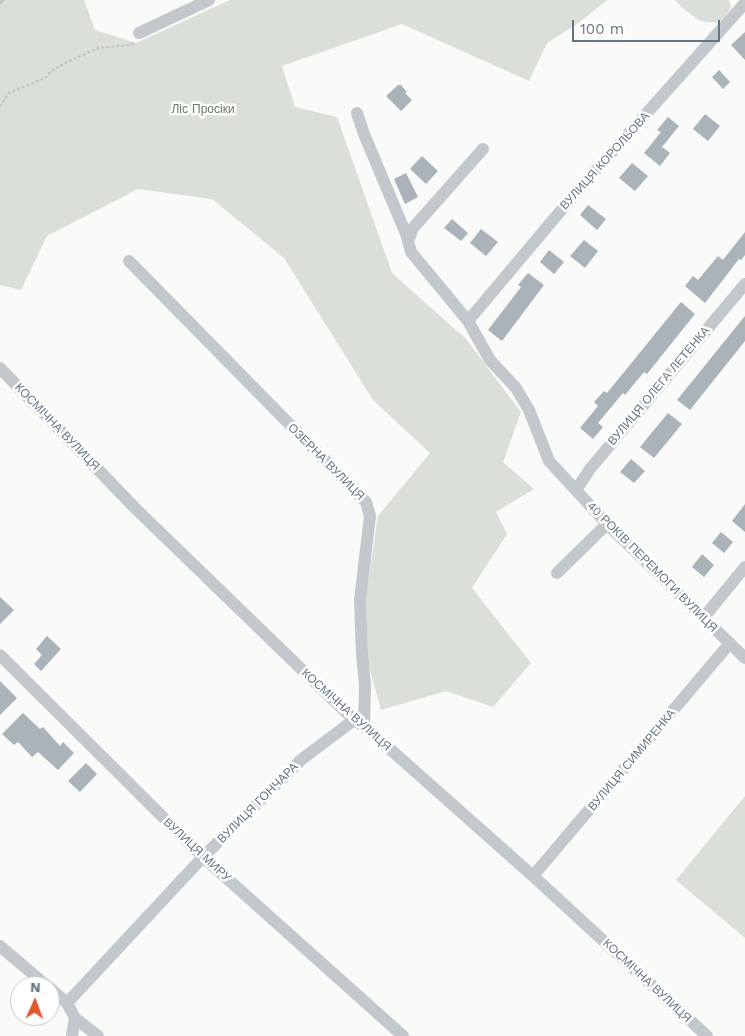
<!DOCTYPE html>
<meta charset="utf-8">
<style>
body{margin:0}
#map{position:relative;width:745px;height:1036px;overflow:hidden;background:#fafaf8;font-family:"Work Sans",sans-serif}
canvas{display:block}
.north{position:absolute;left:10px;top:976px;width:50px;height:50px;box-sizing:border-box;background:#fff;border:1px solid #c1c8cd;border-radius:50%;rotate:2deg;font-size:14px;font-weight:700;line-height:20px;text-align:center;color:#657683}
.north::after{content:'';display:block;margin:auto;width:18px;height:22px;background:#e4572e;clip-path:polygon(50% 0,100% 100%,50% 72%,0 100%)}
.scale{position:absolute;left:572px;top:20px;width:148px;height:22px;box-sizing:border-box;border:2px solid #657683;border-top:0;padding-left:6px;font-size:15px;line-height:18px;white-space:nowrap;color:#657683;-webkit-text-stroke:4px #fff;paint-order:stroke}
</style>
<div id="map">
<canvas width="745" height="1036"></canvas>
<div class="north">N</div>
<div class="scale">100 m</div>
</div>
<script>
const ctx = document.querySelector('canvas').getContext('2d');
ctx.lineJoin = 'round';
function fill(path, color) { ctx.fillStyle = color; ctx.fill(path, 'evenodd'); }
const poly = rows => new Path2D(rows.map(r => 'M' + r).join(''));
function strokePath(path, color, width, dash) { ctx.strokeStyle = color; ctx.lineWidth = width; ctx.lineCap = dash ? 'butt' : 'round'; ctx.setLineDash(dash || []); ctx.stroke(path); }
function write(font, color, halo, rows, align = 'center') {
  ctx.font = font + ' "Work Sans",sans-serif'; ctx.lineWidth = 5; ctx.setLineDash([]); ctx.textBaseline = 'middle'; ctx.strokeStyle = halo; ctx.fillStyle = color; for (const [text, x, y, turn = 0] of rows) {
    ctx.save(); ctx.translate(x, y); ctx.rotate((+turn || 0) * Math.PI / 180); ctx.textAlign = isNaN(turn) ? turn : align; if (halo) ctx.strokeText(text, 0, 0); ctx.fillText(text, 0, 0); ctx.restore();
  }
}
fill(poly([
 [0,0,84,0,95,30,136,43,230,0,607,0,580,22,547,43,529,81,402,24,282,66,295,107,337,117,392,273,466,339,521,412,503,462,534,489,496,512,507,534,472,588,531,663,493,707,446,691,381,710,368,663,366,597,378,516,430,453,373,400,284,258,212,199,138,189,47,236,21,290,0,285],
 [675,0,729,0,731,7,726,15,718,23,700,21,681,7],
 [745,796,745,938,676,880]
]), '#dadfd7');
strokePath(poly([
 [0,3,3,0]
]), '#bbc7cb', 3);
fill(poly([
 [745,32,745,60,731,45],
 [719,70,730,82,723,89,712,77],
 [398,85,401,85,407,92,405,93,412,100,401,111,386,96],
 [705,114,720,126,708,141,693,129],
 [668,117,679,126,662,147,670,153,660,166,644,153,661,132,657,130],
 [422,156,438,171,426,184,410,169],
 [632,163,648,176,635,191,619,178],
 [406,173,418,197,405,204,394,179],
 [588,205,606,219,597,230,580,215],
 [452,219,468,233,461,241,444,228],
 [481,229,498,242,486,256,470,243],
 [745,232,745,255,741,260,739,259,705,303,685,286,693,276,698,280,718,256,723,260],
 [584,240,598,251,585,268,570,256],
 [549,250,564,262,554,274,540,262],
 [528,273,544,285,502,341,488,330,521,287,518,285],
 [681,302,695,314,647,374,644,372,625,395,623,393,598,423,603,427,593,439,580,428,598,406,594,402,604,391,607,393],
 [745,316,745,341,690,410,677,400],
 [668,413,682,424,654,458,640,447],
 [631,459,645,471,634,483,620,472],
 [745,504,745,532,732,521],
 [721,532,733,542,724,553,712,543],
 [702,554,714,565,704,577,692,567],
 [0,597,14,610,0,624],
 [47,636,61,649,41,671,34,664,42,655,36,649],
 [0,681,17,698,0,715],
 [23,713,40,729,43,727,60,746,63,742,74,753,58,770,38,752,32,757,18,742,14,745,2,734],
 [86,763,97,774,80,792,68,781]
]), '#aab3b9');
strokePath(poly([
 [0,106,9,93,45,78,51,71,65,63,98,48,130,45,134,43]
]), '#bbbfc2', 2, [2.5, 2.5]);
strokePath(poly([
 [139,33,209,0],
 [357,113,364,134,406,234,411,252,468,321,490,360,516,388,529,410,549,461,607,524,745,658],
 [408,241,413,228,483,149],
 [129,261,366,502,370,516,360,600,362,655,365,685,364,726],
 [468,321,579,189,745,3],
 [0,368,136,509,354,720,364,726,533,876,707,1036],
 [576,490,590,469,745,284],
 [557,573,607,524],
 [704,617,745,567],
 [0,655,203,857,403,1036],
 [533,876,730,643],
 [0,946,47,986],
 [50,988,67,1003,75,1018,98,1036],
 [67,1003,203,857,302,759,354,720],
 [72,1036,75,1018]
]), '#c3c8cc', 12);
write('12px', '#687a64', '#fff', [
 ["Ліс Просіки",203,109]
]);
write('12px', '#657683', '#fff', [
 ["ВУЛИЦЯ КОРОЛЬОВА",605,161,-48],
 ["ВУЛИЦЯ ОЛЕГА ЛЕТЕНКА",659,386,-50],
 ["КОСМІЧНА ВУЛИЦЯ",57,427,46],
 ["ОЗЕРНА ВУЛИЦЯ",326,462,45],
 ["40 РОКІВ ПЕРЕМОГИ ВУЛИЦЯ",652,567,45],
 ["КОСМІЧНА ВУЛИЦЯ",346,710,42],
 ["ВУЛИЦЯ СИМИРЕНКА",632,760,-50],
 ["ВУЛИЦЯ ГОНЧАРА",258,803,-45],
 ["ВУЛИЦЯ МИРУ",197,850,43],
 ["КОСМІЧНА ВУЛИЦЯ",647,981,43]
]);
</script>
